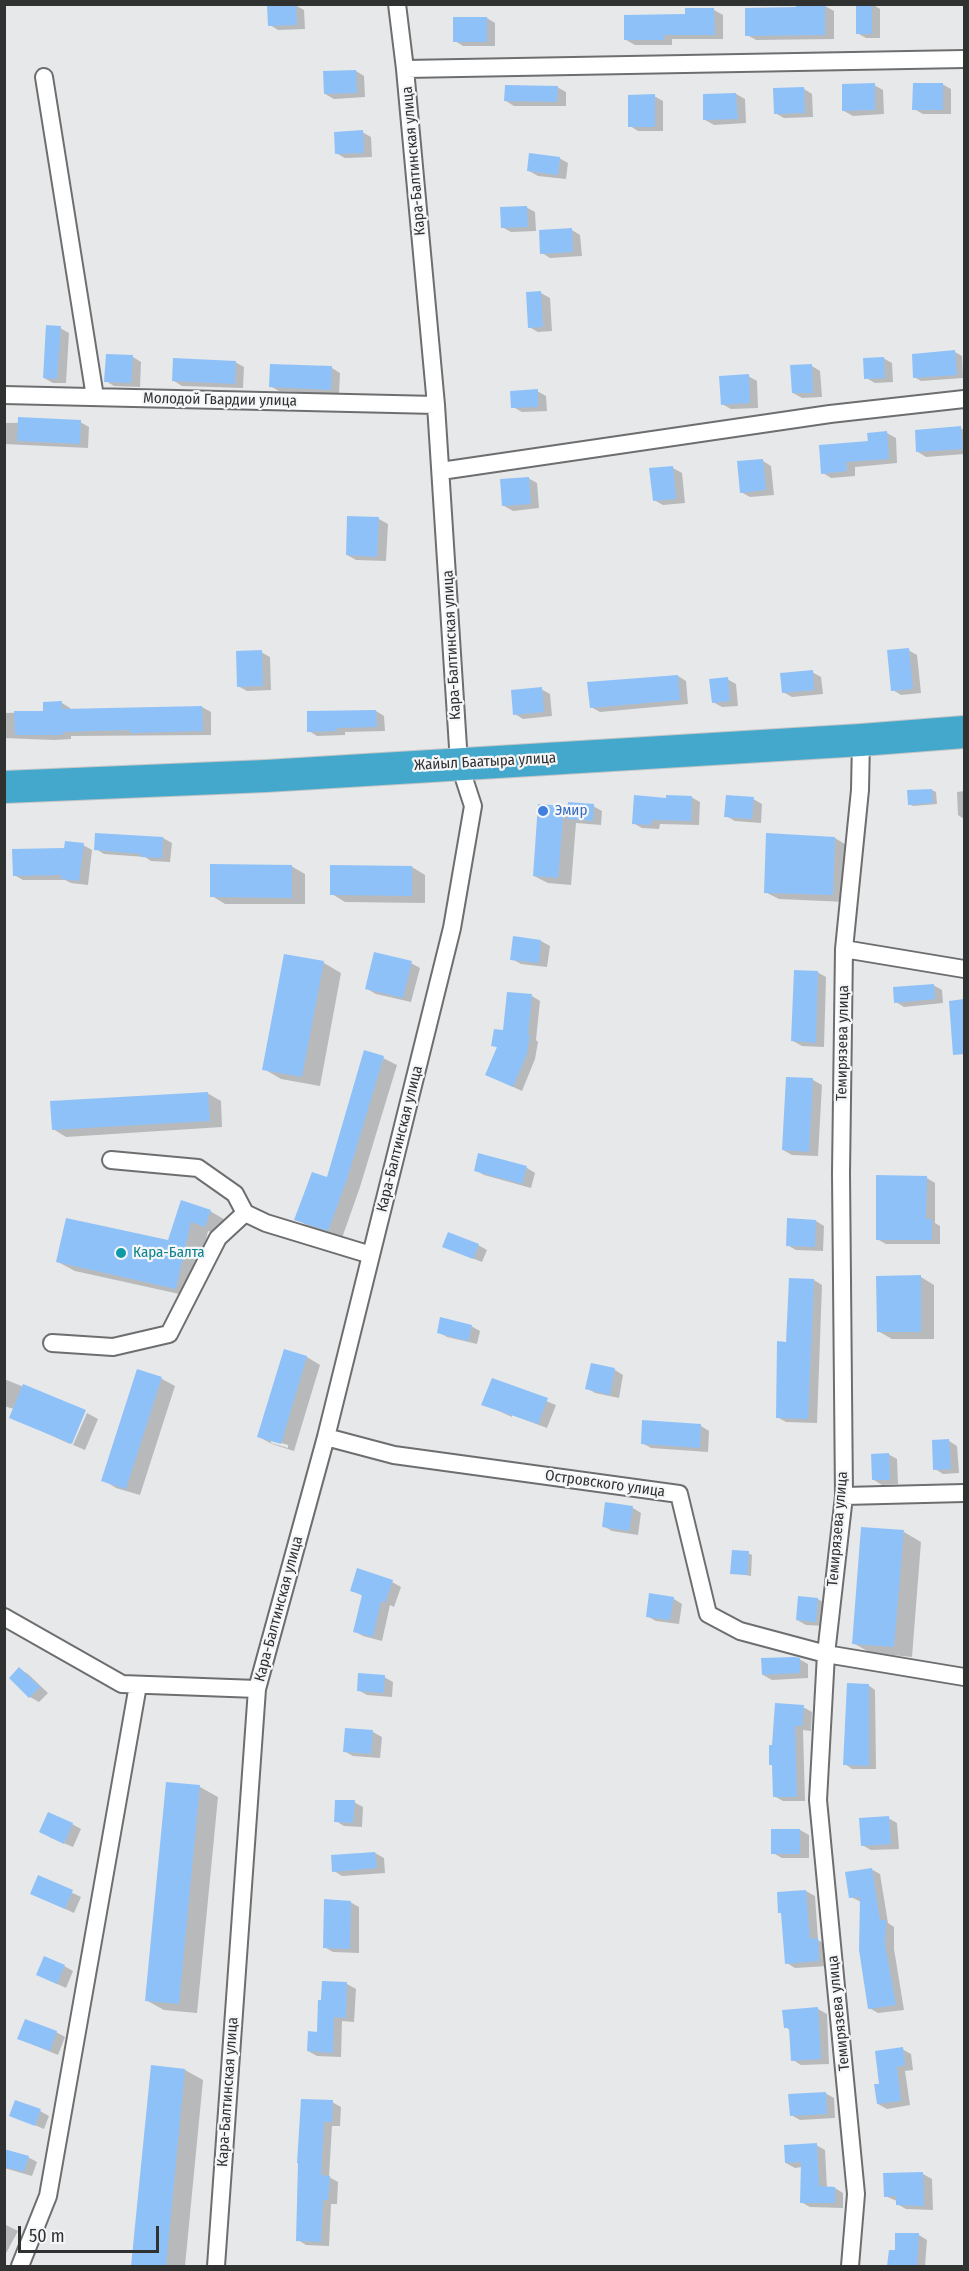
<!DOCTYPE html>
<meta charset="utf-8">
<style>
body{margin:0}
#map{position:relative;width:969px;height:2271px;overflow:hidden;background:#e7e8ea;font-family:"Fira Sans Condensed",sans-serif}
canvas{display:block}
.frame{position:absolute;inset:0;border:6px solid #303131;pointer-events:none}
.scale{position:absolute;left:18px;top:2226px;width:141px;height:27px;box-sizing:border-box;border:3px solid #303131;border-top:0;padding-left:8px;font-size:18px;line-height:21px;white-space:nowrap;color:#303131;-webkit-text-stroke:4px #f5f6f7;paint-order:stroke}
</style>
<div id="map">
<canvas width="969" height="2271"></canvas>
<div class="frame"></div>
<div class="scale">50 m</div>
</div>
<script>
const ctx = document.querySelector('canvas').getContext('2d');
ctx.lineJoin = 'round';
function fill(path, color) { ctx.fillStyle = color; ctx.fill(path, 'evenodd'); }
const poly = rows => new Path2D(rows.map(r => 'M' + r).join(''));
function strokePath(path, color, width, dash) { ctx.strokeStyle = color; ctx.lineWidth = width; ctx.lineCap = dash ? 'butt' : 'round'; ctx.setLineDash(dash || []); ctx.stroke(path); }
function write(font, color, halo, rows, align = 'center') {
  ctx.font = font + ' "Fira Sans Condensed",sans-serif'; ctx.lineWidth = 4.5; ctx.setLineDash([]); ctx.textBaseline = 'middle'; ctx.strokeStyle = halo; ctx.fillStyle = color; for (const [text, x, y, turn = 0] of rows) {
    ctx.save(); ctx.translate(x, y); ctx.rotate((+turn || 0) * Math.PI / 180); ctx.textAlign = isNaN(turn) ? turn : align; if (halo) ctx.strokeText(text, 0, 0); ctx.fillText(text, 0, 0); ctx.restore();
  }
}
fill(poly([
 [857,4,872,4,880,9,880,38,866,38,857,33],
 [295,5,304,10,305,29,278,30,270,25],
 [825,6,834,11,834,39,756,40,747,35,797,9],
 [714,10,723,15,723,39,672,39,672,45,635,45,626,40,687,16],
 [487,18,495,23,495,46,463,46,455,41],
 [356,71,364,76,365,97,334,99,325,94],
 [942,84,951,89,951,114,923,114,914,109],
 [874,85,883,90,884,114,853,116,844,111],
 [557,87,566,92,566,106,514,106,506,101],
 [804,89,812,94,813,117,784,118,775,113],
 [736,94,745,99,746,123,714,125,705,120,704,95],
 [654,96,663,101,663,131,638,131,630,126],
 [362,132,371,137,372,157,345,158,336,153],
 [559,158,568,163,566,179,538,176,529,171],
 [526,207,535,212,536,231,511,232,502,227],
 [572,230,580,235,582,256,550,258,542,253],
 [541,293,550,298,552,331,538,332,529,327],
 [60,328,69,333,66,383,53,383,44,378],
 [955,352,962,356,963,378,921,381,914,377],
 [133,357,141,362,140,387,114,386,106,381],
 [883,358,892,363,893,382,875,383,866,378],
 [235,362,244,367,243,388,182,386,174,381],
 [812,366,820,371,822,397,802,398,793,393],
 [332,368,340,373,339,394,279,391,270,386],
 [748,376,757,381,758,408,731,409,722,404],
 [537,391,546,396,547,411,522,412,513,407],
 [80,422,89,427,88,448,4,444,4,423],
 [960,428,964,430,964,454,926,457,918,452],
 [887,433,896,438,897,463,855,467,855,476,831,478,823,473],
 [763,461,771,466,774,495,750,497,741,492],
 [673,468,682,473,685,503,663,505,654,500,651,470],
 [528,478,537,483,539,508,513,511,504,506],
 [379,519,388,524,386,561,356,560,347,555],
 [908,650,917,655,921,693,901,695,893,690],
 [261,652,270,657,271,690,247,691,238,686],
 [812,672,821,677,823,694,792,697,783,692],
 [678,676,686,681,688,704,600,712,591,707],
 [727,679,736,684,738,706,722,707,713,702],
 [541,689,550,694,552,716,523,719,515,714],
 [62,703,70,708,71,710,202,707,211,712,211,735,71,736,71,739,54,740,4,738,4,709,5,713,44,712],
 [376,711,384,716,385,731,345,732,345,735,317,736,309,731],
 [932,790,936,792,937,804,913,806,909,804],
 [964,791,964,819,958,815,957,792],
 [691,797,700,802,699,825,660,824,659,829,642,828,633,823],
 [753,799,762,804,761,823,735,821,726,816],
 [593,806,602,811,601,825,576,823,571,885,548,883,534,876,563,808,569,811],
 [97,834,163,838,172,843,170,862,151,861,145,857,104,854,96,849],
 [768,835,835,838,848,846,846,902,779,899,765,892],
 [83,845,92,850,88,885,71,883,65,880,23,880,14,875],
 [291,866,305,874,305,904,225,904,212,896],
 [412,867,425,875,425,903,345,902,332,894],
 [514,938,541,941,550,946,547,967,521,964,512,959],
 [285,956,324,963,341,973,320,1086,281,1079,264,1069],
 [411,963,420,968,411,1002,376,994,367,989],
 [817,972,826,977,824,1047,802,1046,793,1041],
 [933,985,942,990,943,1003,904,1007,896,1002],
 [532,996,540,1001,536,1040,538,1042,535,1059,522,1091,487,1075,498,1048,493,1045],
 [383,1058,397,1065,360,1187,342,1238,310,1227,296,1219,328,1179],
 [788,1079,813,1080,822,1085,818,1156,792,1155,783,1150],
 [207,1093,221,1101,222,1127,66,1137,53,1129],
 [480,1155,527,1168,535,1173,531,1188,484,1175,475,1170],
 [927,1178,935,1183,935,1223,940,1226,940,1244,886,1244,877,1239],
 [182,1202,210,1211,227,1221,222,1235,208,1231,193,1297,75,1271,58,1262,169,1242],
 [816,1221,824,1226,823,1251,796,1250,787,1245],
 [478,1245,487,1250,482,1262,444,1247],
 [921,1277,934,1285,934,1339,892,1339,878,1331],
 [814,1280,822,1285,817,1423,786,1422,777,1417,787,1343],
 [471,1326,480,1331,477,1344,447,1337,438,1332],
 [285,1351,307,1357,320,1365,294,1451,272,1444,259,1437],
 [271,1440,288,1445,288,1448,271,1443],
 [592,1365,615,1370,623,1375,619,1398,595,1393,587,1388],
 [138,1371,162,1379,175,1386,140,1495,116,1488,103,1480],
 [4,1379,84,1411,70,1444,11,1417,14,1409,4,1406],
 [492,1379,556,1405,547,1428,512,1415,512,1417,483,1404],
 [87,1413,98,1419,85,1450,73,1445],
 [701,1426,709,1431,708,1452,651,1448,642,1443],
 [949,1441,957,1446,959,1473,943,1474,935,1469],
 [888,1454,897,1459,898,1484,882,1485,874,1480],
 [633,1508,641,1513,638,1535,612,1531,603,1526],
 [904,1532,921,1542,912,1657,871,1653,853,1643],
 [748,1553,752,1555,751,1576,732,1573],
 [392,1582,401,1587,394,1607,390,1605,382,1641,363,1636,354,1631,363,1596,351,1590],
 [674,1599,682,1604,679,1624,656,1621,647,1616],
 [818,1599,826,1604,825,1626,806,1625,797,1620],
 [799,1659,808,1664,808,1678,772,1680,763,1675],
 [20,1669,28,1674,48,1693,39,1702,30,1697],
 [384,1677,393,1682,392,1697,367,1695,358,1690],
 [868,1685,875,1690,876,1769,852,1769,845,1764],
 [803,1707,812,1712,811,1731,803,1730,805,1801,783,1801,774,1796,773,1747],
 [373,1732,382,1737,380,1758,353,1756,344,1751],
 [168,1784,200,1787,218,1797,197,2013,164,2010,146,2000],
 [354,1802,363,1807,362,1827,344,1826,336,1821],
 [888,1818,897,1823,899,1849,871,1850,862,1845],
 [72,1824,81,1829,73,1847,49,1837],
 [800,1830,809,1835,809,1858,782,1858,773,1853],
 [375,1853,384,1858,385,1873,342,1876,334,1871],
 [871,1869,880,1874,888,1923,894,1927,894,1949,904,2010,878,2013,869,2008,861,1902,851,1897],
 [39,1877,81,1897,74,1913,41,1898],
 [806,1891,815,1896,818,1940,826,1945,828,1966,795,1968,787,1963,783,1914,780,1912],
 [350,1902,359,1907,359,1953,333,1952,324,1947],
 [64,1966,73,1971,66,1988,46,1979],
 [323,1983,347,1984,356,1989,354,2022,342,2021,341,2057,317,2056,308,2051,318,2033],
 [818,2009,827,2014,829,2064,801,2065,793,2060,790,2030,785,2027],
 [56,2032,65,2037,58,2055,19,2039],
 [902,2049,911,2054,913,2070,905,2071,910,2105,887,2109,878,2104,880,2085],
 [152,2067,185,2070,203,2080,185,2266,133,2266],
 [825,2093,834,2098,835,2118,800,2120,791,2115],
 [332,2102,341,2107,340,2126,332,2126,329,2177,338,2182,337,2204,331,2204,329,2246,306,2245,298,2240,300,2163],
 [40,2111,49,2116,44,2129,11,2115],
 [816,2145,825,2150,827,2188,835,2188,843,2193,843,2208,810,2207,801,2202,802,2167,795,2168,786,2163],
 [4,2150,28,2157,37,2162,32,2176,4,2168],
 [923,2174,932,2179,933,2210,906,2209,897,2204,897,2201,885,2196],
 [4,2224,18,2231,4,2257],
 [919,2235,927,2240,925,2266,889,2266,890,2252,896,2252]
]), '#0003');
fill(poly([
 [281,4,296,4,297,25,268,26,267,5],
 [796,4,825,4,825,35,745,36,745,8,796,7],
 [856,4,872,4,872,34,856,34],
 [685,8,714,8,715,35,664,35,664,40,624,40,624,15,685,14],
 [453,17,487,17,487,42,453,42],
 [356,70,357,93,324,94,323,71],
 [875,83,875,110,842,111,842,84],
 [913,83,943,83,943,110,912,110],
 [505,85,558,86,557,102,504,101],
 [804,87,805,113,774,114,773,88],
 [736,93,738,119,703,120,703,94],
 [655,94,655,127,628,127,628,95],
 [363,130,364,153,335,154,334,132],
 [529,153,560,157,558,175,527,171],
 [527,206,528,227,501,228,500,207],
 [572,228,573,252,540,254,539,230],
 [541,291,543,327,528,328,526,292],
 [46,325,61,326,57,379,43,378],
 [955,350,957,375,913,378,912,354],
 [106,354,133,355,131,383,104,382],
 [884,357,885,378,864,379,863,358],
 [173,358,236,361,235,384,172,381],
 [270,364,332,366,331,390,269,387],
 [812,364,813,393,792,393,790,365],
 [749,374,750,403,721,405,719,376],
 [538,389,538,407,511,408,510,391],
 [18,417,81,420,80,444,17,441],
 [961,426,963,449,916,452,915,430],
 [887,431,889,459,846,462,847,471,821,474,819,445,868,441,867,433],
 [763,459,766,490,740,493,737,461],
 [673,466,676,499,653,501,649,468],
 [529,477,531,504,502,506,500,479],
 [347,516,379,517,377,557,346,555],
 [909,648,913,689,891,691,887,650],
 [262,650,263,686,237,687,236,651],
 [813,670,814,690,782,693,780,673],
 [678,675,680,700,590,708,587,682],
 [728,677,730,701,712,703,709,679],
 [542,687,544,712,513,715,511,690],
 [62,701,62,709,202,706,203,731,130,733,130,730,63,732,63,735,15,735,14,711,43,711,43,702],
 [376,710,377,727,337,728,337,731,307,732,307,711],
 [932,789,933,803,908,805,907,790],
 [634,795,666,798,666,795,692,796,691,821,652,820,651,825,632,824],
 [726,795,754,797,752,819,724,817],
 [568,802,594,804,593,821,567,819],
 [538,804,564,806,558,878,533,876],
 [95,833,163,837,162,858,141,857,141,854,94,850],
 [766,833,835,837,833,895,764,893],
 [65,841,84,843,79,881,61,879,61,875,13,876,12,849,64,848],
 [210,864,292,865,292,898,210,897],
 [330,865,412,866,412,896,330,895],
 [513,936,541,940,539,963,510,960],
 [374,952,412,961,403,998,365,989],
 [284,954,324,961,302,1077,262,1070],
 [794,970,818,971,816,1043,791,1041],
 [934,984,935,999,894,1003,893,987],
 [507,992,532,994,528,1035,530,1035,527,1054,513,1087,485,1075,497,1047,491,1046,494,1029,503,1030],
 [964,999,964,1054,953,1055,949,1001],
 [364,1050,384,1056,347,1179,328,1231,294,1220,312,1172,327,1177],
 [786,1077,813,1078,809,1152,782,1150],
 [208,1092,210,1121,52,1130,50,1101],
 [478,1153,527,1166,522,1184,474,1171],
 [876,1175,927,1176,926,1219,932,1219,932,1240,876,1240],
 [181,1200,211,1210,205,1227,191,1222,176,1289,56,1262,66,1218,168,1240],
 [787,1218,816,1220,815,1247,786,1246],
 [448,1232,479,1244,473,1259,442,1247],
 [921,1275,921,1332,877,1332,876,1276],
 [789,1278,814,1279,808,1419,776,1418,777,1341,786,1342],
 [440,1317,472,1325,468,1341,437,1333],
 [284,1349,307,1356,281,1444,257,1437],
 [591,1363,615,1368,610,1395,585,1389],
 [137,1369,162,1377,126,1489,101,1481],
 [492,1378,548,1398,538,1424,481,1405],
 [23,1384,86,1410,72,1444,9,1418],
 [642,1420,701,1424,700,1448,641,1444],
 [949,1439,951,1469,933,1470,932,1440],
 [889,1453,890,1480,872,1480,871,1454],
 [605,1502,633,1506,629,1531,602,1527],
 [861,1527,904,1530,894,1647,852,1644],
 [732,1550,749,1551,747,1575,730,1574],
 [357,1568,393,1580,385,1603,381,1601,373,1637,353,1632,362,1595,350,1591],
 [649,1593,674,1597,670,1620,646,1617],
 [798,1596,818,1598,816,1622,796,1620],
 [795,1657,800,1658,800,1673,762,1675,761,1658],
 [19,1667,40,1687,29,1698,9,1678],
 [358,1673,385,1675,384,1693,357,1691],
 [847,1683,869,1684,869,1766,843,1765],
 [775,1703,804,1705,802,1726,795,1726,797,1797,773,1797,772,1765,769,1765,769,1745,772,1745],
 [345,1728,373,1730,371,1754,343,1752],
 [166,1782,200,1785,179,2004,145,2001],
 [335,1800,355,1800,353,1823,334,1822],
 [48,1812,73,1823,64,1844,39,1832],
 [889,1816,891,1844,861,1846,859,1818],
 [771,1829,800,1829,800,1854,771,1854],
 [375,1852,377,1868,332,1872,331,1855],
 [872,1868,880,1920,886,1920,885,1944,896,2005,868,2009,859,1950,860,1897,849,1898,845,1872],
 [38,1875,73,1890,65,1909,30,1894],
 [806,1890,810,1939,818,1938,819,1961,785,1964,781,1913,778,1913,777,1892],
 [324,1899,351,1901,350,1949,323,1948],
 [44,1956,65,1965,57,1984,36,1975],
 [322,1981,347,1982,346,2018,334,2017,333,2053,307,2051,308,2031,317,2032,318,2000,321,2000],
 [818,2007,821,2059,791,2061,789,2028,784,2028,782,2010],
 [25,2019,57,2031,50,2051,17,2039],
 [903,2047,905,2065,897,2067,901,2101,877,2104,874,2084,879,2084,875,2051],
 [151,2065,185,2069,166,2266,131,2266],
 [826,2092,827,2114,790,2116,788,2094],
 [301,2099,333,2100,332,2122,324,2122,321,2175,330,2176,328,2200,323,2200,321,2242,296,2241,298,2163,297,2163],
 [15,2100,41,2109,35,2126,9,2116],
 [817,2143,819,2186,835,2187,835,2203,800,2203,801,2162,785,2163,784,2145],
 [4,2149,29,2156,24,2172,4,2167],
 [923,2172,924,2206,896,2205,896,2196,884,2197,883,2173],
 [895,2233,919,2233,917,2266,887,2266,889,2250,895,2250]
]), '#8fc1f9');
const street = poly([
 [405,69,964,59],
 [44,77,95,397],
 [4,395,436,405],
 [441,471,830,414,964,399],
 [844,949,964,969],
 [111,1160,198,1168,235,1194,245,1213,266,1223,371,1255],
 [52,1343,113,1347,169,1334,218,1238,245,1213],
 [326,1437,394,1455,679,1494,708,1614,740,1631,826,1654,964,1677],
 [844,1496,964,1493],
 [4,1617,122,1684,257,1689],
 [20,2266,48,2196,138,1685],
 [216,2266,257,1689,326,1437,452,928,473,806,459,763,436,405,405,69,397,4],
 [850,2266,856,2194,818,1800,826,1654,844,1496,841,1173,844,949,860,790,861,740]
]);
const highway = poly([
 [4,787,266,776,861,740,964,732]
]);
strokePath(street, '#6d6e70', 20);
strokePath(highway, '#c5c5c5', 34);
strokePath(street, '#fff', 16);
strokePath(highway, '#44a8cc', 32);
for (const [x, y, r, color] of [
 [543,811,6,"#3f7fe0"],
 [121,1253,6,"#0f9aa8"]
]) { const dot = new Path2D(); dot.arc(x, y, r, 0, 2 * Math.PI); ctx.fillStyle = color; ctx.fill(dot); strokePath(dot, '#f5f6f7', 2); }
write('15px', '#303131', '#f5f6f7', [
 ["Кара-Балтинская улица",414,161,-95],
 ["Молодой Гвардии улица",220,400,1],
 ["Кара-Балтинская улица",452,645,-93],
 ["Жайыл Баатыра улица",485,762,-3],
 ["Темирязева улица",843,1043,-89],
 ["Кара-Балтинская улица",400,1139,-76],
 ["Островского улица",605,1484,8],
 ["Темирязева улица",838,1529,-85],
 ["Кара-Балтинская улица",279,1609,-75],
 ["Темирязева улица",839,2013,-96],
 ["Кара-Балтинская улица",228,2092,-86]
]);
write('15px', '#366cbe', '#f5f6f7', [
 ["Эмир",555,811]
], 'left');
write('15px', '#0d838f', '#f5f6f7', [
 ["Кара-Балта",133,1253]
], 'left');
</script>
